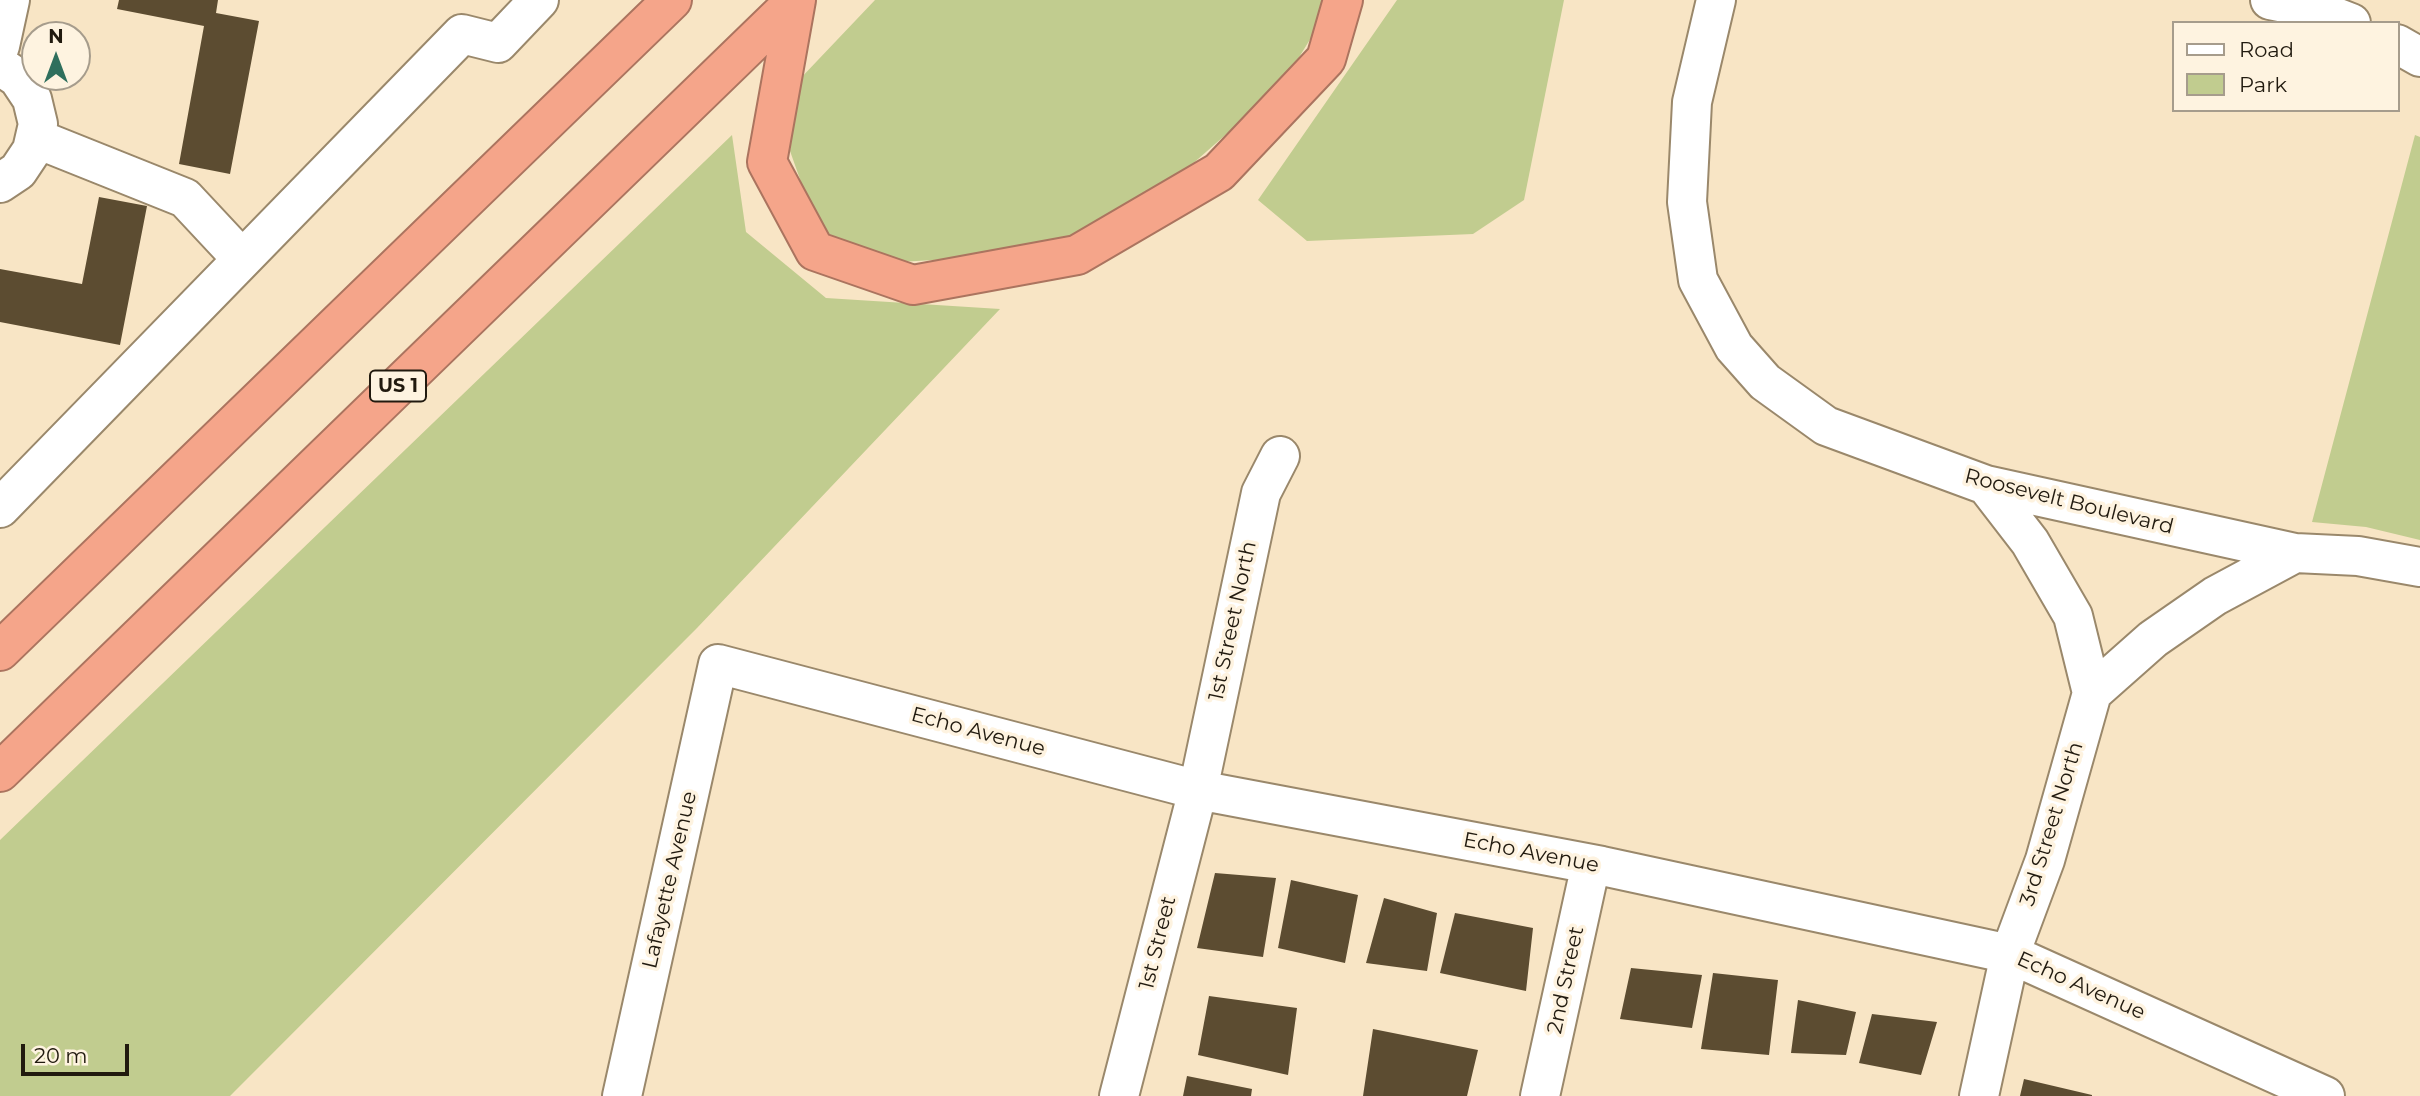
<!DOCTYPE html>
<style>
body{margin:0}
#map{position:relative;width:2420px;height:1096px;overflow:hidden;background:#f8e5c5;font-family:Montserrat,sans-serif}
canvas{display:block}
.legend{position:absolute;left:2172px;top:21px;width:228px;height:91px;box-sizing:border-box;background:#fef3e0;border:2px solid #a69c8c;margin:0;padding:9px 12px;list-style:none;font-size:21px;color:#211a0f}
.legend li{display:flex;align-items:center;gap:14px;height:35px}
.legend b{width:35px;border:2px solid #a69c8c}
.north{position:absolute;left:21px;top:21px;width:70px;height:70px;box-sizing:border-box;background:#fef3e0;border:2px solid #a69c8c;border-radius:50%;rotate:0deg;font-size:19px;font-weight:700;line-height:28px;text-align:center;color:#211a0f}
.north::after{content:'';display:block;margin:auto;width:24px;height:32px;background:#2f6f5d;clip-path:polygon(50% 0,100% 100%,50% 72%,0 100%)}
.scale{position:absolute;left:21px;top:1044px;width:108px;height:32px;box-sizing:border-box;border:4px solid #211a0f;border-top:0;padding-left:9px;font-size:21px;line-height:24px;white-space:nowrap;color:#211a0f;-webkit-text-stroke:5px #fef3e0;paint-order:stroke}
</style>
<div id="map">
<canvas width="2420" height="1096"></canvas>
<ul class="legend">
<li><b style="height:9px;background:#fff"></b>Road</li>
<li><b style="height:19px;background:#c1cc8f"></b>Park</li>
</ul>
<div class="north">N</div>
<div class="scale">20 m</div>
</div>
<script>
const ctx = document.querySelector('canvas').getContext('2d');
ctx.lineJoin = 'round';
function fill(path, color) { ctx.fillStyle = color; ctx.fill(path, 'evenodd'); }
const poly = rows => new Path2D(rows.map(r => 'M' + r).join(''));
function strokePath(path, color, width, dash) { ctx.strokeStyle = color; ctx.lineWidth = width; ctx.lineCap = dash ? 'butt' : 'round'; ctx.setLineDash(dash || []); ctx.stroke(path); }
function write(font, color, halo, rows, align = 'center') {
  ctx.font = font + ' Montserrat,sans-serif'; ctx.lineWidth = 7; ctx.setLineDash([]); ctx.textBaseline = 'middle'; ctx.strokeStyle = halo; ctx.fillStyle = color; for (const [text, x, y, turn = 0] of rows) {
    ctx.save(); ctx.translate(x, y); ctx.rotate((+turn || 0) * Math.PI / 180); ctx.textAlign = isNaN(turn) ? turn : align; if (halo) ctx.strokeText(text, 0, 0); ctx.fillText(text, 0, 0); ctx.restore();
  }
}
fill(poly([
 [875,0,1333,0,1333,2,1282,85,1164,189,1090,232,969,258,899,262,822,241,790,151,798,81],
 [1397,0,1564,0,1524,200,1473,234,1307,241,1258,200],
 [732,135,746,232,826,298,1000,309,697,628,230,1096,0,1096,0,840],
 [2415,135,2420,137,2420,540,2366,527,2312,522]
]), '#c1cc8f');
fill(poly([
 [119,0,218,0,216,13,259,21,230,174,179,164,204,26,117,9],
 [99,197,147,206,120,345,0,322,0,269,82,284],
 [1215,873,1276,878,1263,957,1197,948],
 [1291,880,1358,895,1345,963,1278,948],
 [1384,898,1437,913,1427,971,1366,963],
 [1455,913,1533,928,1526,991,1440,973],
 [1631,968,1702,975,1692,1028,1620,1019],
 [1713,973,1778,980,1769,1055,1701,1049],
 [1209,996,1297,1008,1288,1075,1198,1055],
 [1798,1000,1856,1012,1846,1055,1791,1053],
 [1872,1014,1937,1022,1921,1075,1859,1063],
 [1373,1029,1478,1050,1467,1096,1363,1096],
 [1187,1076,1252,1089,1251,1096,1183,1096],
 [2024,1079,2092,1095,2092,1096,2020,1096]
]), '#5c4c31');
const minor = poly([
 [1716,0,1692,102,1687,202,1698,280,1734,347,1765,382,1826,426,1986,485,2295,553,2358,556,2420,567],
 [2270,0,2315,9,2351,23],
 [2397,44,2420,57],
 [0,46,10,0],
 [0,66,18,78,32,99,38,124,32,150,18,171,0,183],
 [35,138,185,198,242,259],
 [0,508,462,34,498,43,539,0],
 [2092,693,2153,639,2215,596,2295,553],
 [622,1096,718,664,1198,790,1602,866,2010,954,2325,1096],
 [1119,1096,1198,790,1261,493,1280,456],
 [1540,1096,1591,864],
 [1979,1096,2010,954,2045,860,2092,693,2073,616,2030,542,1986,485]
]);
const highway = poly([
 [796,0,767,162,815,251,913,285,1077,255,1219,172,1326,59,1343,0],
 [0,651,672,0],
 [0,772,796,0]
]);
strokePath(minor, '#9a886b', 42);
strokePath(highway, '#ab745f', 42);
strokePath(minor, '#fff', 38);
strokePath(highway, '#f5a58a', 38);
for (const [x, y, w] of [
 [398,386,56]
]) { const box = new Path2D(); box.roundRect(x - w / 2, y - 15.5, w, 31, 5); ctx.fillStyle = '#fef3e0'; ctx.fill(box); strokePath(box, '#211a0f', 2); }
write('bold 19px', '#211a0f', null, [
 ["US 1",398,386]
]);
write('21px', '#211a0f', '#fef3e0', [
 ["Roosevelt Boulevard",2069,502,14],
 ["1st Street North",1233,621,-78],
 ["Echo Avenue",978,732,15],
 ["3rd Street North",2052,824,-73],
 ["Echo Avenue",1531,853,11],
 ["Lafayette Avenue",670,880,-77],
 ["1st Street",1158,943,-76],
 ["2nd Street",1566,980,-78],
 ["Echo Avenue",2081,986,24]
]);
</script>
